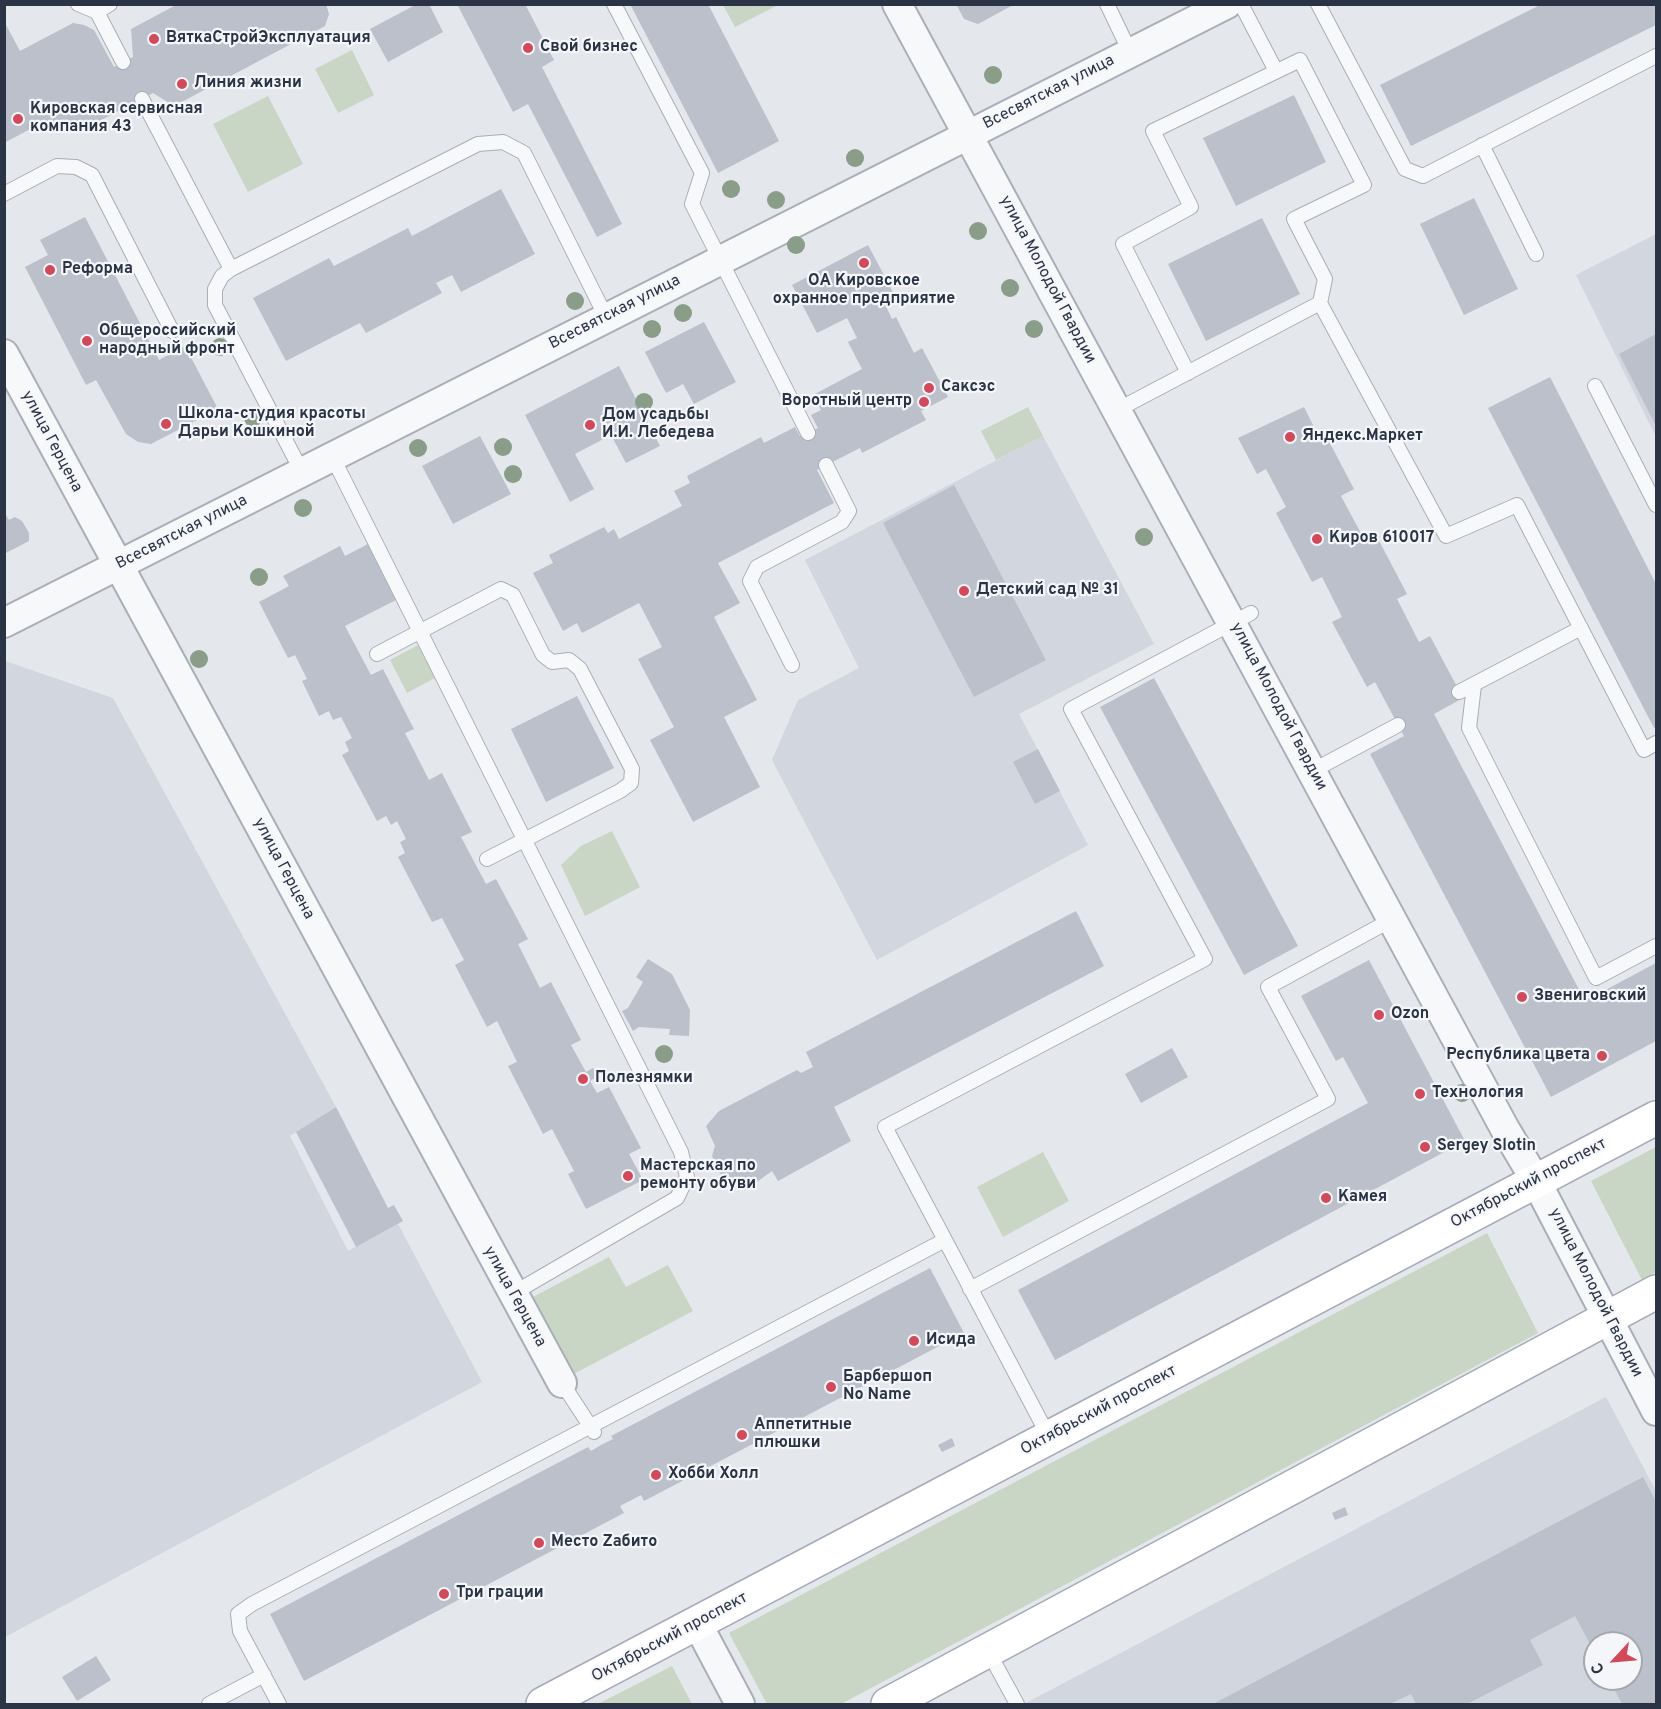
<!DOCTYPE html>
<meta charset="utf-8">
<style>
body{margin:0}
#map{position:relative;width:1661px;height:1709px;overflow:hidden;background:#e4e7ec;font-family:Overpass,sans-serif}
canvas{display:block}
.frame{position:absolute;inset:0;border:6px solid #2b3445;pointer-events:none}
.north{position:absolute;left:1583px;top:1631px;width:60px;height:60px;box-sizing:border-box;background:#f4f6f9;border:2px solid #a4a8b1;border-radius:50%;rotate:244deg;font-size:16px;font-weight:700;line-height:24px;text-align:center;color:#2b3445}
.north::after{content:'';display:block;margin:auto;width:21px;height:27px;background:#d1495b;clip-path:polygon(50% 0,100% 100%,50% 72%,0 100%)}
</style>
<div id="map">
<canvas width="1661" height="1709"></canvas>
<div class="frame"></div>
<div class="north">С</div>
</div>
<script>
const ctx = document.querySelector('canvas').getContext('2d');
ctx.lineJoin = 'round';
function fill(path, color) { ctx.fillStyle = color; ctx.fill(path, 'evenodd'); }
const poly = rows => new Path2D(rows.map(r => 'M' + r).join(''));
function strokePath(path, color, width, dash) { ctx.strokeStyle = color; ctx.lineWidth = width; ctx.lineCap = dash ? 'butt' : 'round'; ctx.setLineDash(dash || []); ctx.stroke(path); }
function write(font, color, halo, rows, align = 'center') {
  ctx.font = font + ' Overpass,sans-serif'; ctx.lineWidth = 4.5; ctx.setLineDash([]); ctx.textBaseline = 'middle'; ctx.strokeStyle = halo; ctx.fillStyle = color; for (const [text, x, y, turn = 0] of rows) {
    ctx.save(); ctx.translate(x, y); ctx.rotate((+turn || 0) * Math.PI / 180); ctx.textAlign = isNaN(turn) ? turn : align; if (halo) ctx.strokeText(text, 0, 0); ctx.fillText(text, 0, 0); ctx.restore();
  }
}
fill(poly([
 [1656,234,1656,437,1576,275],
 [1043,436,1154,644,1019,714,1088,845,877,960,772,760,798,700,859,668,805,560],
 [5,661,113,698,336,1107,290,1136,348,1251,398,1224,482,1382,5,1637],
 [1606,1397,1656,1491,1656,1704,1024,1704],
 [1595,1643,1631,1643,1631,1679,1595,1679]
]), '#d2d6de');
fill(poly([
 [723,5,778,5,735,27],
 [352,50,374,95,338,113,315,69],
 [268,96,303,164,248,192,213,124],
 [1028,407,1043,436,996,460,981,431],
 [418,645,435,678,407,693,390,660],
 [612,831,640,887,585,916,561,865,581,846],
 [1656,1147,1656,1272,1642,1280,1591,1181],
 [1043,1152,1069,1201,1003,1237,977,1187],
 [1487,1233,1538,1333,841,1704,767,1704,729,1633],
 [609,1257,626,1287,668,1265,693,1311,568,1377,527,1300],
 [672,1666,692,1704,598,1704]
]), '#c9d6c5');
fill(poly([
 [178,4,326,4,329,14,325,26,174,106,153,93,84,129,59,120,38,130,36,126,4,143,4,21,20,51,73,23,84,25,94,30,114,67,133,57,131,29],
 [417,4,429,4,443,32,388,62,370,29],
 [457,4,525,4,554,60,542,67,622,224,597,237,528,104,513,112],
 [630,4,708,4,779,141,718,173],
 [956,4,1015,4,978,24,964,19],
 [1542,4,1656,4,1656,25,1411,146,1380,85],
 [1294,95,1326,162,1236,206,1203,138],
 [501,189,535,254,461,292,452,275,436,283,442,293,366,333,360,323,286,361,253,298,329,258,334,266,408,228,412,236],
 [1474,198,1518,289,1464,315,1420,224],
 [85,217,159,360,185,346,218,409,151,444,138,442,126,434,96,380,86,385,25,267,48,255,40,240],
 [1262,218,1300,294,1206,341,1168,264],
 [868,245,894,294,883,300,892,319,896,317,914,353,922,348,948,397,921,411,926,420,862,453,860,448,817,470,834,503,718,563,740,603,714,617,757,700,724,717,760,787,693,822,650,740,674,727,638,659,662,647,639,603,582,633,577,623,563,631,533,573,553,563,549,555,604,527,608,533,614,529,619,539,682,506,674,491,690,483,687,476,761,437,764,443,795,427,800,436,818,428,811,415,821,410,813,395,862,369,848,342,857,338,847,318,817,333,792,285],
 [704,322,736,382,694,404,683,384,666,393,645,352],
 [1656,334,1656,426,1619,354],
 [619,366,660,446,626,463,611,435,575,454,594,489,570,502,525,415],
 [1550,377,1656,584,1656,727,1654,728,1488,408],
 [1304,407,1316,431,1322,428,1354,489,1341,496,1364,539,1375,533,1407,594,1397,599,1419,642,1430,636,1463,698,1434,714,1585,1001,1656,963,1656,1041,1551,1097,1370,754,1404,736,1375,682,1367,687,1332,622,1342,617,1322,577,1312,582,1276,513,1286,507,1266,469,1257,474,1238,438],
 [480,436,511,494,453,524,422,466],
 [954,485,1046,660,974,697,883,523],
 [4,512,9,520,15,517,22,521,29,533,29,541,4,554],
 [368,544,398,599,345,626,371,675,383,669,414,729,405,733,429,780,442,773,472,832,461,837,486,884,496,879,528,939,518,944,540,988,551,982,581,1040,571,1045,586,1072,593,1068,598,1076,590,1081,597,1093,609,1087,641,1148,629,1154,643,1180,586,1209,568,1174,574,1171,552,1129,543,1134,508,1066,517,1062,497,1021,487,1027,455,965,464,960,442,918,432,922,398,857,405,853,400,842,406,839,397,821,391,825,386,816,377,821,342,755,349,751,345,742,352,738,341,717,333,720,329,711,319,716,302,681,307,679,295,655,288,658,259,602,289,586,283,576,340,546,345,556],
 [1154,678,1298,946,1244,975,1100,707],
 [577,696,614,768,546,802,511,729],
 [1038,749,1060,791,1035,804,1013,762],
 [1076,911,1104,966,834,1107,851,1141,778,1181,772,1171,746,1190,738,1190,723,1180,712,1156,715,1146,706,1126,719,1111,797,1070,801,1073,813,1067,806,1052],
 [648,959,672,974,690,1010,689,1036,669,1035,670,1029,639,1027,633,1031,622,1011,628,1008,643,982,636,977],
 [1369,960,1465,1141,1055,1360,1018,1290,1368,1103,1343,1057,1336,1061,1301,996],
 [1172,1048,1188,1077,1141,1103,1125,1074],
 [336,1107,388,1208,394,1205,403,1221,356,1247,296,1132],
 [930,1268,964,1333,644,1501,641,1495,620,1506,624,1513,304,1681,270,1614,588,1447,591,1451,601,1445,613,1439,611,1436],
 [952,1438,955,1446,942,1452,938,1445],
 [1643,1477,1656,1502,1656,1704,1622,1704,1609,1679,1631,1679,1631,1643,1595,1643,1595,1653,1575,1616,1530,1640,1543,1665,1467,1704,1416,1704,1411,1694,1390,1704,1213,1704],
 [1345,1507,1348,1515,1335,1520,1332,1513],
 [96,1656,111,1680,77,1701,62,1677]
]), '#bbc0ca');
const service = poly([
 [78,4,97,12,123,62],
 [614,4,702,173,692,204,808,433],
 [1107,4,1130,52],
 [1241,4,1276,71],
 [1318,4,1405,169,1423,176,1656,56],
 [97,12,110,4],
 [142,99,231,269],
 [1482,145,1536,254],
 [4,194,57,166,76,167,92,175,172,331],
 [1320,303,1446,536,1517,505,1644,750,1656,743],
 [1595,386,1656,505],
 [1117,410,1136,400,1320,303,1325,279,1294,219,1364,185,1300,60,1153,131,1191,207,1123,244,1188,373],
 [332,456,681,1152,687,1177,677,1198,512,1294],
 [302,472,215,305,215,289,222,276,231,269,478,144,503,142,524,153,606,317],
 [377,654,501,589,513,595,543,655,552,662,569,660,580,669,632,769,631,783,620,791,487,859],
 [792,665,750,581,757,567,842,522,849,511,826,465],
 [1474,685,1469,728,1596,978,1656,946],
 [1459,692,1581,628],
 [1312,771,1398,725],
 [945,1240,885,1127,1205,959,1071,709,1251,613],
 [970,1289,1328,1099,1268,987,1393,919],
 [562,1383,594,1432],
 [988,1651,1017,1704],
 [209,1704,264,1675],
 [279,1704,240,1631,238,1614,252,1604,945,1240,1049,1437]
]);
const minor = poly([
 [897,4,1505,1129,1536,1181,1656,1411],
 [4,354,562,1383],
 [4,623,1227,4],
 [697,1623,740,1704]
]);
const primary = poly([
 [543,1704,1656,1118],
 [888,1704,1656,1292]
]);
strokePath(service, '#a9aeb7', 16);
strokePath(minor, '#a9aeb7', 32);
strokePath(primary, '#a3abb8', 36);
strokePath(service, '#f7f8fa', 14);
strokePath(minor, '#f7f8fa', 28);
strokePath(primary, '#fff', 33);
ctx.fillStyle = '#899d89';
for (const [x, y] of [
 [993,75],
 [855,158],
 [731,189],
 [776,200],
 [978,231],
 [796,245],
 [1010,288],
 [575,301],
 [683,313],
 [652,329],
 [1034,329],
 [220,347],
 [644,402],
 [253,418],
 [503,447],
 [418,448],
 [513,474],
 [303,508],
 [1144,537],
 [259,577],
 [199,659],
 [664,1054],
 [1462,1093]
]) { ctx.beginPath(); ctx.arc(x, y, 9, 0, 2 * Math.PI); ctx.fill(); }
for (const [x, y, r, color] of [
 [154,39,6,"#d1495b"],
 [528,48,6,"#d1495b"],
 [182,84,6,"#d1495b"],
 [18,119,6,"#d1495b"],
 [864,263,6,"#d1495b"],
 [50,270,6,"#d1495b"],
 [87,341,6,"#d1495b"],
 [929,388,6,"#d1495b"],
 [924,402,6,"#d1495b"],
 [166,424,6,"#d1495b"],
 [590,425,6,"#d1495b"],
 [1290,437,6,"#d1495b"],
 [1317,539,6,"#d1495b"],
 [964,591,6,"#d1495b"],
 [1522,997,6,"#d1495b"],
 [1379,1015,6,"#d1495b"],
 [1602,1056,6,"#d1495b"],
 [583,1079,6,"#d1495b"],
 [1420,1094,6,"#d1495b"],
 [1425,1147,6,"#d1495b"],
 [628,1176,6,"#d1495b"],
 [1326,1198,6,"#d1495b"],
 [914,1341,6,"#d1495b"],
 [831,1387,6,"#d1495b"],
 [742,1435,6,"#d1495b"],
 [656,1475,6,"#d1495b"],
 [539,1543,6,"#d1495b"],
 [444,1594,6,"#d1495b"]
]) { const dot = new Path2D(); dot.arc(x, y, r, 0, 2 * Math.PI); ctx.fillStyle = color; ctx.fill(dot); strokePath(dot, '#f4f6f9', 2); }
write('bold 16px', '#2b3445', '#f4f6f9', [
 ["ВяткаСтройЭксплуатация",166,39],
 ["Свой бизнес",540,48],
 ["Линия жизни",194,84],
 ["Кировская сервисная",30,110],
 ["компания 43",30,128],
 ["Реформа",62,270],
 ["ОА Кировское",864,282,"center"],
 ["охранное предприятие",864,300,"center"],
 ["Общероссийский",99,332],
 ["народный фронт",99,350],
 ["Саксэс",941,388],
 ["Воротный центр",912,402,"right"],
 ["Школа-студия красоты",178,415],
 ["Дарьи Кошкиной",178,433],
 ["Дом усадьбы",602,416],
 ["И.И. Лебедева",602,434],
 ["Яндекс.Маркет",1302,437],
 ["Киров 610017",1329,539],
 ["Детский сад № 31",976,591],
 ["Звениговский",1534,997],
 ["Ozon",1391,1015],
 ["Республика цвета",1590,1056,"right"],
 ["Полезнямки",595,1079],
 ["Технология",1432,1094],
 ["Sergey Slotin",1437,1147],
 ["Мастерская по",640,1167],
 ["ремонту обуви",640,1185],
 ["Камея",1338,1198],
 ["Исида",926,1341],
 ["Барбершоп",843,1378],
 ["No Name",843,1396],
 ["Аппетитные",754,1426],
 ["плюшки",754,1444],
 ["Хобби Холл",668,1475],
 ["Место Zабито",551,1543],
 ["Три грации",456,1594]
], 'left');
write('16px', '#2b3445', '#f4f6f9', [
 ["Всесвятская улица",1049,93,-27],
 ["улица Молодой Гвардии",1047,280,62],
 ["Всесвятская улица",615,313,-27],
 ["улица Герцена",51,442,62],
 ["Всесвятская улица",182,533,-27],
 ["улица Молодой Гвардии",1278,707,62],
 ["улица Герцена",283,869,62],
 ["Октябрьский проспект",1529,1184,-28],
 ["улица Молодой Гвардии",1595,1293,63],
 ["улица Герцена",514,1297,61],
 ["Октябрьский проспект",1099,1411,-28],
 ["Октябрьский проспект",670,1638,-28]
]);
</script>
